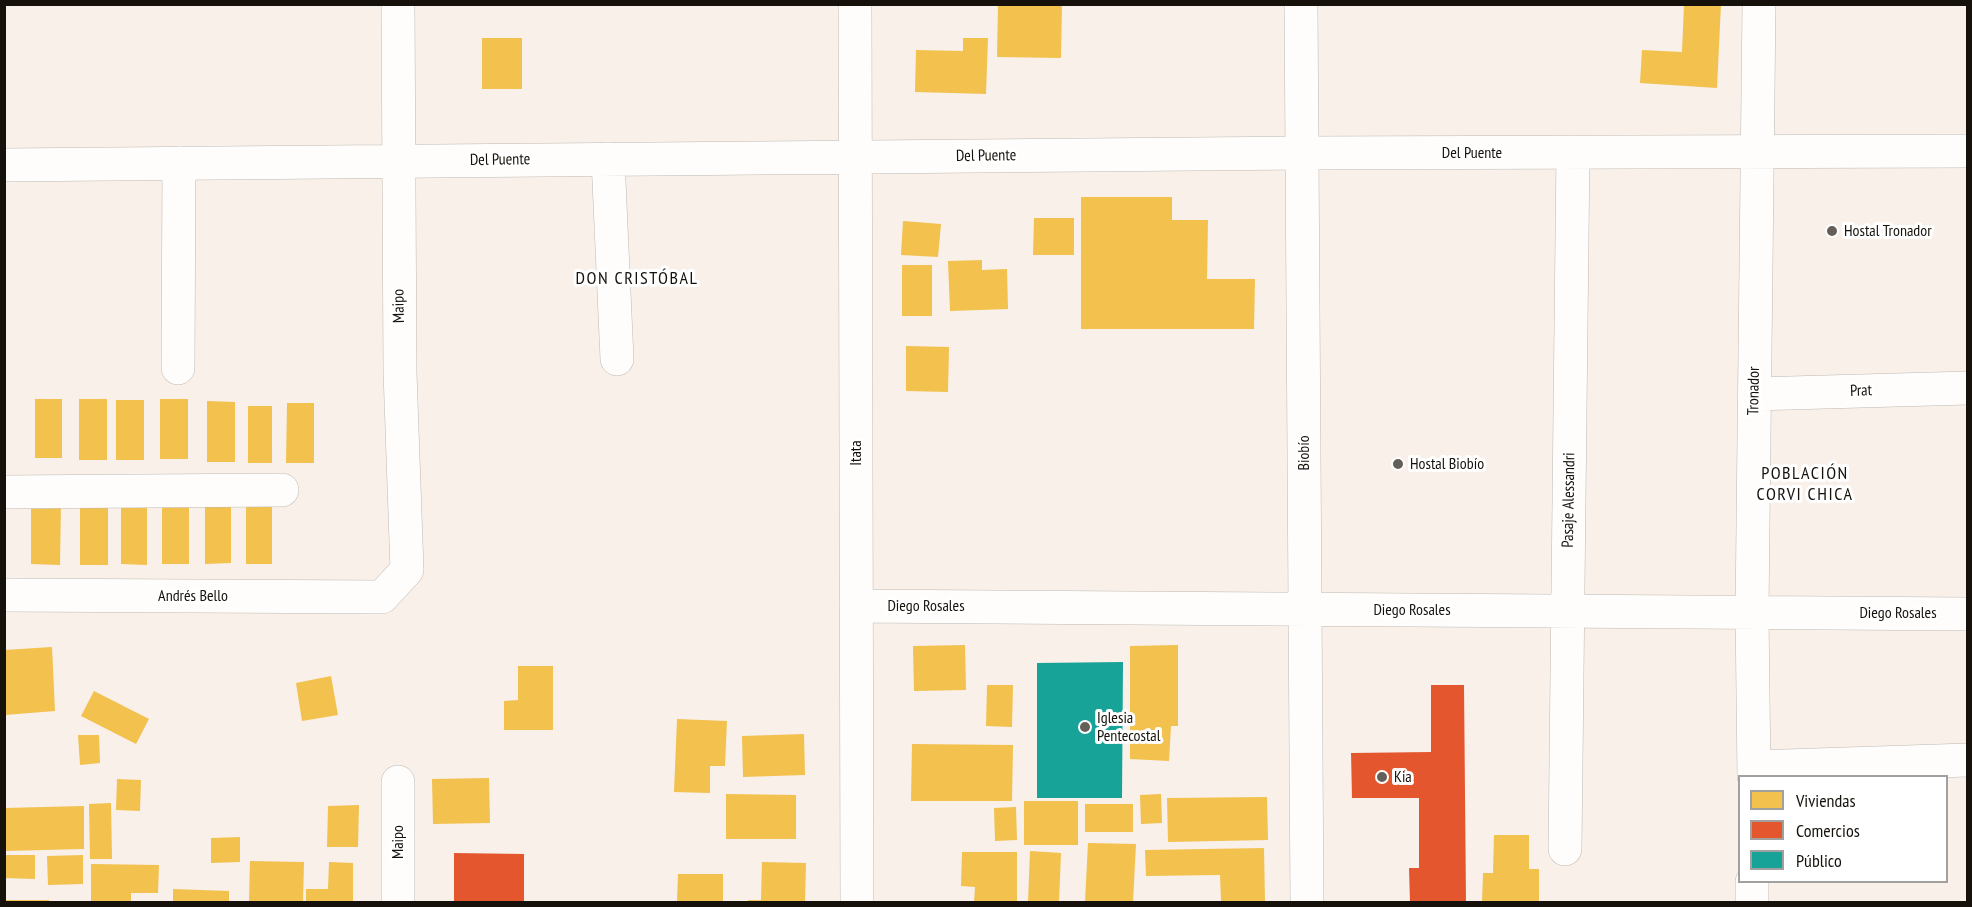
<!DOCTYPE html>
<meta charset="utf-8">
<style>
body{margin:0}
#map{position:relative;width:1972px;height:907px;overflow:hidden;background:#f8f0e9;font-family:"PT Sans Narrow",sans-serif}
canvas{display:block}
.frame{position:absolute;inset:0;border:6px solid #16110b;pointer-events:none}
.legend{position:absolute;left:1738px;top:775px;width:210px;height:108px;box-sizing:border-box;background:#fff;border:2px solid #a2a09d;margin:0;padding:8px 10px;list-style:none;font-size:18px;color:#16110b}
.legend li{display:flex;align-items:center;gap:12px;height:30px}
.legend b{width:30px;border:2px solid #a2a09d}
</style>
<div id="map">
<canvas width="1972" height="907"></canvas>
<div class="frame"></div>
<ul class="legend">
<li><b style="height:16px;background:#f2c14e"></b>Viviendas</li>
<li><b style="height:16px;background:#e4572e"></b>Comercios</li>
<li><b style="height:16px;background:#17a398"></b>Público</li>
</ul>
</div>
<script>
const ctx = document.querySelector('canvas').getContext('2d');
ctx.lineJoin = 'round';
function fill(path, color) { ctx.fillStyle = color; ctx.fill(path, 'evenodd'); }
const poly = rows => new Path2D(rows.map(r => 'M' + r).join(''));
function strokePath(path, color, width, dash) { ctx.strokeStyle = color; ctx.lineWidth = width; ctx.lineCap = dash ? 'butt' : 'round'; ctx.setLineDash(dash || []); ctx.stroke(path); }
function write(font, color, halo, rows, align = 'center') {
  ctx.font = font + ' "PT Sans Narrow",sans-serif'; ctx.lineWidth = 6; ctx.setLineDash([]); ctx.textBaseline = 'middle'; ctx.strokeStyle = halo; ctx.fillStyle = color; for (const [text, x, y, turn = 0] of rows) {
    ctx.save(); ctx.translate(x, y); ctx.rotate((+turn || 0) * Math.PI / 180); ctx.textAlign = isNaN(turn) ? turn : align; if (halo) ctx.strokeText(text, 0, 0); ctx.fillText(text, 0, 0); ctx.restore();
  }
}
fill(poly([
 [998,4,1062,4,1061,58,997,57],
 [1684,4,1721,4,1717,88,1640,83,1642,50,1682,52],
 [482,38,522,38,522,89,482,89],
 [963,38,988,38,986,94,915,92,916,50,963,51],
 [1081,197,1172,197,1172,220,1208,220,1207,279,1255,279,1254,329,1081,329],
 [1034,218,1074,218,1074,255,1033,255],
 [903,221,941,224,938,257,901,255],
 [982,260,982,270,1007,269,1008,309,950,311,948,261],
 [902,265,932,265,932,316,902,316],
 [906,346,949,347,948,392,906,391],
 [35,399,62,399,62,458,35,458],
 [79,399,107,399,107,460,79,460],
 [160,399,188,399,188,459,160,459],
 [116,400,144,400,144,460,116,460],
 [207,401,235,402,235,462,207,462],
 [287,403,314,403,314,463,286,463],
 [248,406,272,406,272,463,248,463],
 [31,502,61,502,60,565,31,564],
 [108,503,108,565,80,565,80,504],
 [162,504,189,504,189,564,162,564],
 [246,504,272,504,272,564,246,564],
 [121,505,147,505,147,565,121,564],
 [205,505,231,505,231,563,205,564],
 [965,645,966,690,914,691,913,646],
 [1178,645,1178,726,1171,726,1169,761,1130,759,1130,646],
 [52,647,55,711,5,715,4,650],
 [518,666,553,666,553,730,504,730,504,701,518,700],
 [331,676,338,715,302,721,296,683],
 [987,685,1013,685,1012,727,986,726],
 [94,691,149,719,136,744,81,716],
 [677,719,727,721,725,766,710,766,710,793,674,792],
 [804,734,805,775,743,777,742,736],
 [78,735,99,735,100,763,80,765],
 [912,744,1013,745,1012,801,911,801],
 [489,778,490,823,433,824,432,779],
 [117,779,141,780,140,811,116,810],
 [726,794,796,795,796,839,726,839],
 [1161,794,1162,823,1141,824,1140,795],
 [1267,797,1268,840,1168,842,1167,798],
 [1024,801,1078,801,1078,845,1024,845],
 [111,803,112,859,90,859,89,804],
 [1085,804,1133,804,1133,832,1085,832],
 [359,805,358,847,327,847,328,806],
 [84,806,84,849,4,851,4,808],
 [1016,807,1017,840,995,841,994,808],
 [1494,835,1529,835,1529,869,1539,869,1539,902,1482,902,1483,873,1493,873],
 [240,837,240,862,211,863,211,838],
 [1088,843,1136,844,1133,902,1085,902],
 [1264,848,1265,902,1221,902,1220,875,1146,876,1145,850],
 [1030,851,1061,853,1059,902,1028,902],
 [962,852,1017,852,1017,902,974,902,975,887,961,886],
 [4,855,35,855,35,879,4,878],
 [83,855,83,884,48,885,47,856],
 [250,861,304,862,303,902,249,902],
 [329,862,353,863,353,902,306,902,306,889,328,889],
 [762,862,806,863,805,902,748,902,748,900,761,900],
 [91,864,159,865,158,893,131,893,131,902,91,902],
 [678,874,723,874,723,902,677,902],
 [173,889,229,891,229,902,173,902],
 [4,900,49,900,49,902,4,902]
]), '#f2c14e');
fill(poly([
 [1431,685,1464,685,1466,902,1410,902,1409,868,1419,868,1419,798,1352,798,1351,753,1431,752],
 [454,853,524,854,524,902,454,902]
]), '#e4572e');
fill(poly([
 [1123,662,1122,798,1037,798,1037,663]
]), '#17a398');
const minor = poly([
 [855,4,857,902],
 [1301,4,1307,902],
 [608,159,617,359],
 [4,165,1302,153,1968,151],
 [178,368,179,163],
 [1754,394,1968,388],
 [4,492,282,490],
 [4,595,382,597,407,570,400,372,398,4],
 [856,606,1968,614],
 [1754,767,1968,760],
 [1754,776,1752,612,1759,4],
 [398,782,398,902],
 [1565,849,1573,152],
 [1752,902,1752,882]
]);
strokePath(minor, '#bfb9b3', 34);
strokePath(minor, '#fefdfc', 33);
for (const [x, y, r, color] of [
 [1832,231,6,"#655f59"],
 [1398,464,6,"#655f59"],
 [1085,727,6,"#655f59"],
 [1382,777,6,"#655f59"]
]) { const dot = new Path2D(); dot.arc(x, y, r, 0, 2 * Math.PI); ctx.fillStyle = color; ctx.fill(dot); strokePath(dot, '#fff', 2); }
write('16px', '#16110b', '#fff', [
 ["Del Puente",1472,153],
 ["Del Puente",986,156,-1],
 ["Del Puente",500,160,-1],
 ["Maipo",399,306,-91],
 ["Tronador",1754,391,-89],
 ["Prat",1861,391,-2],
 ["Itata",856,453,-90],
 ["Biobío",1304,453,-90],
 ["Pasaje Alessandri",1569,500,-89],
 ["Andrés Bello",193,596],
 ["Diego Rosales",926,606],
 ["Diego Rosales",1412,610],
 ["Diego Rosales",1898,613],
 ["Maipo",398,842,-90]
]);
write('16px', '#16110b', '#fff', [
 ["Hostal Tronador",1844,231],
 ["Hostal Biobío",1410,464],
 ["Iglesia",1097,718],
 ["Pentecostal",1097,736],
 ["Kia",1394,777]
], 'left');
ctx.letterSpacing = '1.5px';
write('18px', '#16110b', '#fff', [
 ["DON CRISTÓBAL",637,279],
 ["POBLACIÓN",1805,474],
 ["CORVI CHICA",1805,495]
]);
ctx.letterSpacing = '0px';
</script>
